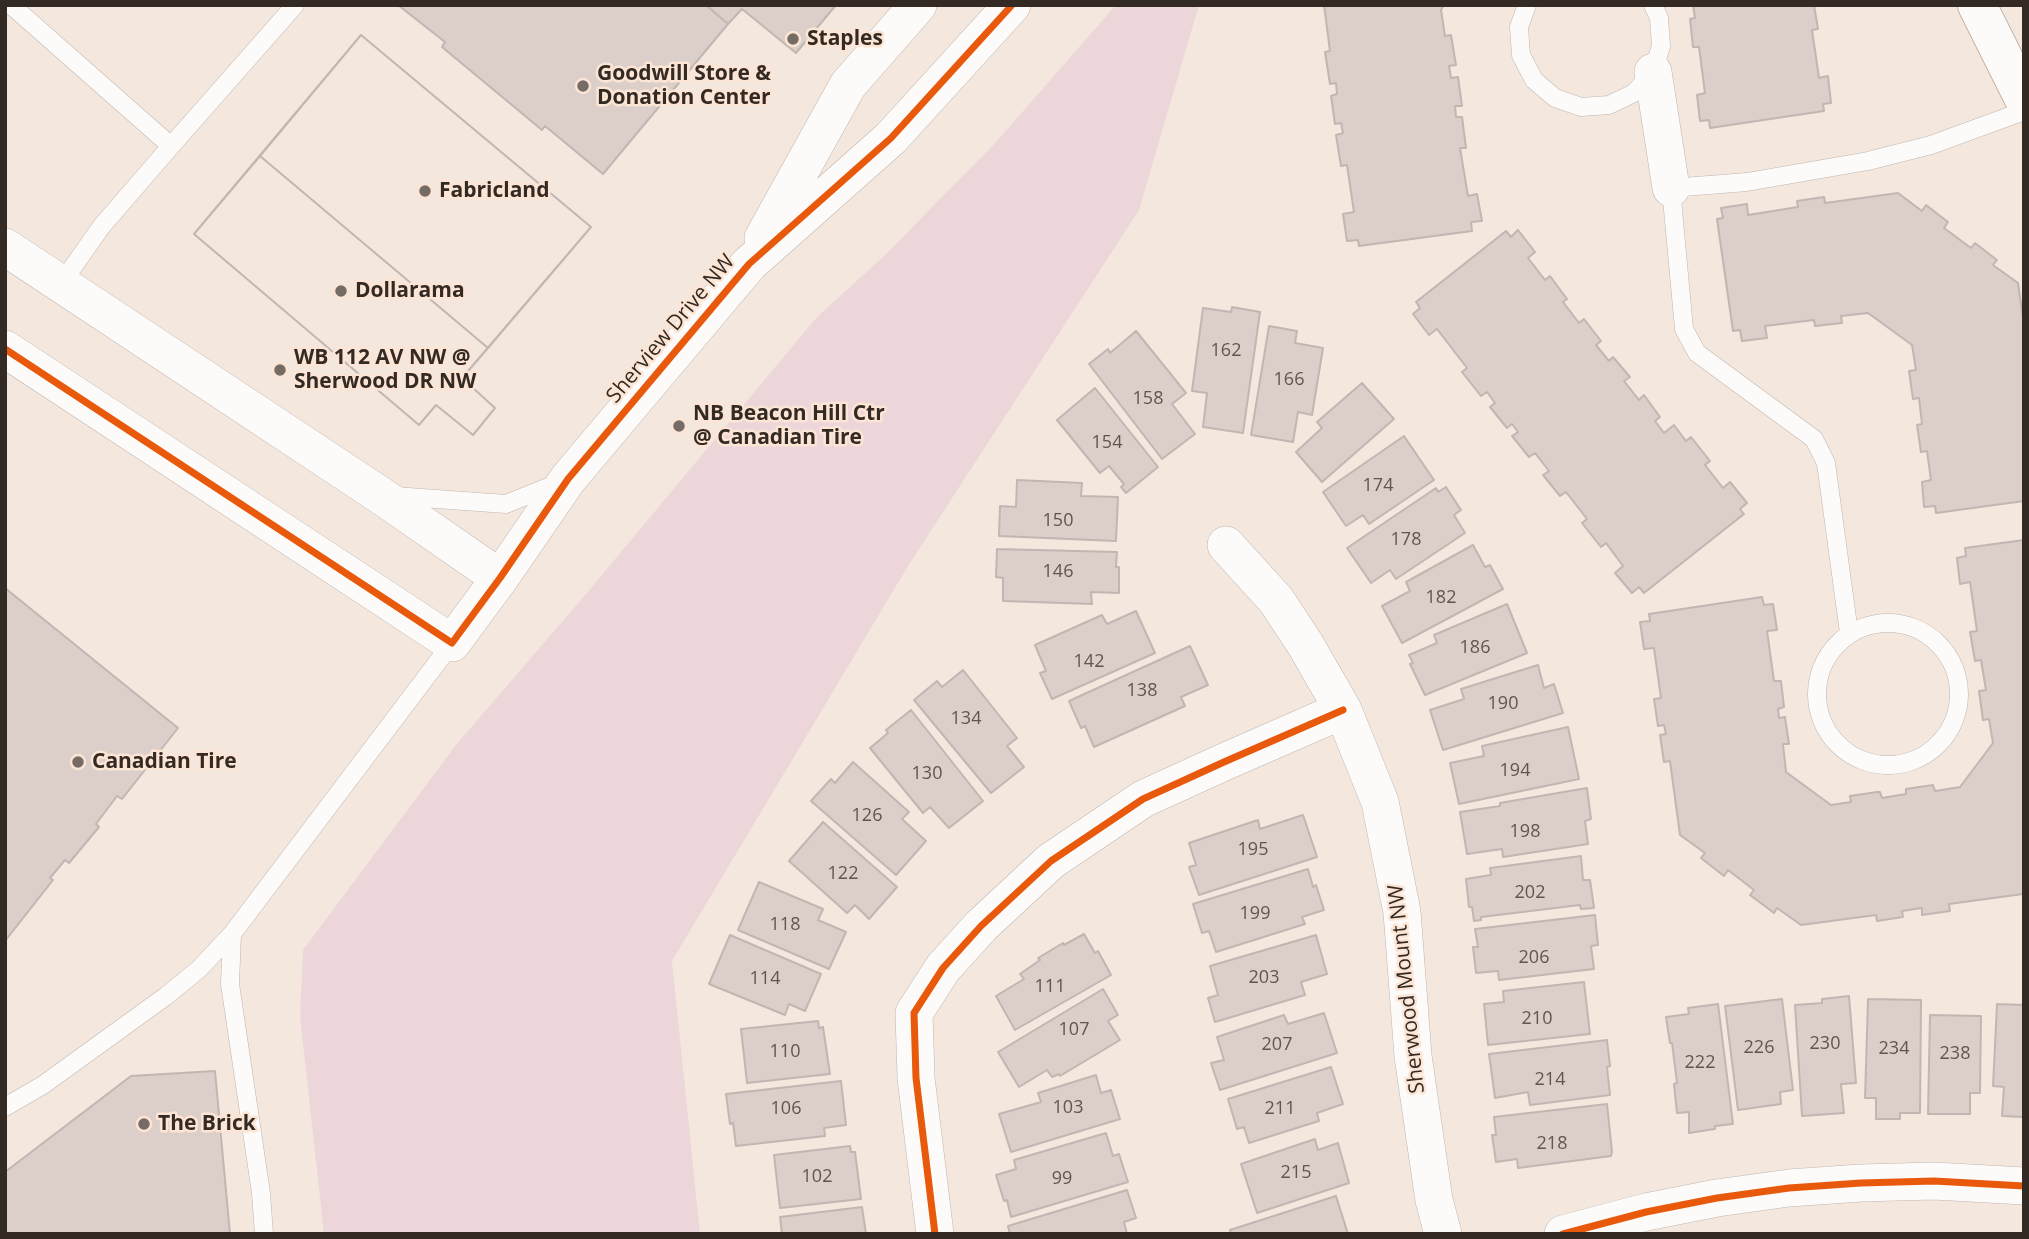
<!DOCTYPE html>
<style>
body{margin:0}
#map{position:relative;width:2029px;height:1239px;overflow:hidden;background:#f4e7de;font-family:"Open Sans",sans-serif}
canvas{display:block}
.frame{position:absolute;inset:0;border:7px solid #332a24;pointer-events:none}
</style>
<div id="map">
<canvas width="2029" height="1239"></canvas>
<div class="frame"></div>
</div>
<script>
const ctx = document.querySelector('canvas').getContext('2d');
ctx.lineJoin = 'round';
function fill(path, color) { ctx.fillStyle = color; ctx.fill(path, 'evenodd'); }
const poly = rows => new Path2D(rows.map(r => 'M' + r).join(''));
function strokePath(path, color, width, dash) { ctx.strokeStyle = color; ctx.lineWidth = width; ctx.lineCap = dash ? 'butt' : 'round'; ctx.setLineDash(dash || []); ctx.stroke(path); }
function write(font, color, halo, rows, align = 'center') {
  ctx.font = font + ' "Open Sans",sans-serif'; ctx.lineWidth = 5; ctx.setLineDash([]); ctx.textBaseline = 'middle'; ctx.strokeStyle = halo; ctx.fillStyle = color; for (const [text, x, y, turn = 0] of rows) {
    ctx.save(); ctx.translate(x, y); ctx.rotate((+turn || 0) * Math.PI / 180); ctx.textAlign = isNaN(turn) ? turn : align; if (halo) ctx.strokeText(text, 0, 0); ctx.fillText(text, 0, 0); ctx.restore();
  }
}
fill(poly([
 [1116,5,1199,5,1139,210,908,566,672,961,700,1234,324,1234,300,1017,303,950,456,745,586,594,817,317,885,255,997,141]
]), '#edd6da');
const building = poly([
 [398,5,706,5,728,24,603,174,545,126,542,130,442,47,445,42,398,5],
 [706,5,836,5,796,53,742,9,728,24,706,5],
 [1324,5,1444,5,1441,10,1445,36,1451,35,1456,65,1449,66,1451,78,1458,77,1462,106,1455,106,1456,117,1462,117,1466,148,1460,148,1468,196,1477,194,1482,221,1471,222,1472,231,1359,246,1358,240,1347,241,1343,214,1354,212,1347,165,1341,166,1336,135,1343,133,1341,123,1335,124,1331,96,1337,94,1336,83,1330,84,1325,52,1330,51,1324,5],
 [1693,5,1814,5,1818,29,1812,30,1819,78,1828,76,1831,103,1823,104,1824,111,1710,128,1709,120,1700,121,1697,95,1705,93,1699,47,1693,47,1690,19,1695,18,1693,5],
 [361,35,591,227,462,378,495,408,473,435,436,405,419,425,194,234,361,35],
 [361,35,591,227,488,348,260,156,361,35],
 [260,156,488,348,462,378,495,408,473,435,436,405,419,425,194,234,260,156],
 [1898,193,1922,211,1926,205,1948,222,1944,228,1971,248,1975,243,1997,260,1993,265,2018,283,2024,324,2024,501,1936,513,1935,506,1924,507,1922,482,1931,480,1927,451,1921,452,1917,425,1922,424,1919,398,1913,399,1909,371,1916,370,1912,345,1868,313,1841,316,1842,323,1815,326,1814,320,1765,326,1767,338,1742,341,1740,330,1733,331,1717,219,1723,218,1721,208,1747,204,1748,215,1798,207,1797,201,1824,197,1825,203,1898,193],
 [1518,230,1535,252,1528,258,1545,280,1550,276,1567,299,1563,302,1579,323,1584,319,1601,341,1596,345,1609,361,1613,357,1630,377,1624,381,1639,400,1644,395,1660,417,1655,421,1664,433,1674,425,1686,441,1691,437,1710,461,1705,465,1723,488,1730,482,1747,503,1740,509,1744,514,1644,593,1639,587,1632,593,1615,573,1623,566,1606,543,1601,547,1582,523,1587,519,1566,492,1560,496,1543,475,1549,471,1535,453,1529,457,1512,436,1518,432,1512,424,1507,428,1490,407,1495,403,1487,392,1481,396,1462,372,1467,368,1437,329,1429,335,1413,314,1420,308,1416,302,1506,231,1511,237,1518,230],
 [1232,307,1260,312,1243,433,1203,427,1207,393,1192,391,1203,308,1231,312,1232,307],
 [1269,326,1297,331,1295,343,1323,348,1312,415,1298,412,1293,442,1251,435,1269,326],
 [1136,331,1186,393,1172,404,1195,434,1162,459,1089,364,1108,349,1110,353,1136,331],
 [1362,383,1394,419,1322,482,1296,452,1322,428,1317,422,1362,383],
 [1095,388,1158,467,1126,493,1121,487,1124,484,1109,466,1100,473,1057,420,1095,388],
 [1404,436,1434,480,1369,524,1363,515,1346,526,1323,492,1404,436],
 [1017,480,1082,483,1081,496,1118,497,1116,541,999,536,1000,506,1016,507,1017,480],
 [1446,487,1461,510,1454,515,1465,533,1396,579,1390,570,1371,583,1347,548,1436,488,1438,492,1446,487],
 [2024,540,2023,894,1949,904,1950,911,1922,915,1922,908,1902,911,1903,917,1877,921,1876,915,1801,925,1777,908,1774,913,1750,895,1754,890,1728,870,1724,876,1701,858,1705,853,1680,835,1670,761,1664,762,1660,735,1666,734,1664,725,1658,726,1654,699,1661,698,1654,648,1644,649,1640,622,1650,621,1649,614,1762,597,1764,605,1773,604,1777,630,1767,631,1774,681,1781,681,1784,707,1778,709,1779,718,1785,717,1789,744,1783,744,1786,772,1831,805,1851,802,1850,796,1877,792,1880,792,1882,798,1906,794,1906,789,1933,785,1935,791,1960,787,1993,743,1989,719,1983,720,1979,691,1986,690,1981,660,1975,661,1970,632,1977,631,1970,582,1960,584,1957,558,1966,556,1965,548,2024,540],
 [1473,545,1485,567,1490,565,1503,589,1402,643,1382,606,1410,591,1406,582,1473,545],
 [997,549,1117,552,1116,567,1119,567,1119,593,1091,592,1092,604,1003,601,1003,578,996,577,997,549],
 [5,588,178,728,122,799,117,796,96,824,99,827,69,863,65,860,50,878,53,880,5,941,5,588],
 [1507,604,1527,653,1425,695,1410,664,1413,663,1409,655,1437,643,1434,635,1507,604],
 [1136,611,1155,653,1052,699,1040,673,1046,671,1035,645,1102,615,1107,624,1136,611],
 [1190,646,1208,685,1181,697,1185,706,1094,747,1085,726,1081,728,1069,701,1190,646],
 [1538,665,1544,688,1554,684,1563,713,1443,750,1430,710,1464,699,1461,689,1538,665],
 [963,670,1017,738,1007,746,1024,767,991,793,914,700,937,681,942,687,963,670],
 [911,710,983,801,949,828,930,807,923,813,870,748,888,733,886,730,911,710],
 [1568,727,1579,779,1459,804,1450,763,1484,756,1482,746,1568,727],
 [853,762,909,812,902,819,926,841,896,875,811,801,831,779,835,783,853,762],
 [1587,788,1591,819,1585,821,1588,844,1503,857,1502,849,1467,854,1460,812,1500,806,1500,803,1587,788],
 [1303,815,1317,857,1199,895,1189,867,1196,865,1189,843,1258,820,1260,829,1303,815],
 [823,822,897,887,869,919,855,905,847,913,789,861,823,822],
 [1581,856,1583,880,1590,880,1594,908,1581,909,1580,905,1481,917,1481,920,1474,921,1472,907,1469,907,1466,879,1491,875,1490,868,1581,856],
 [1308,869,1313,887,1316,885,1324,910,1302,917,1305,924,1216,952,1209,931,1202,933,1193,904,1308,869],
 [759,882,823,909,818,920,846,932,829,969,738,930,759,882],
 [1595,915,1598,945,1591,946,1594,969,1499,980,1498,971,1476,973,1473,947,1478,947,1475,929,1595,915],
 [1084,934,1095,953,1098,951,1111,975,1015,1030,996,996,1024,979,1020,974,1040,960,1038,958,1063,943,1064,945,1084,934],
 [730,935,821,974,805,1011,789,1004,785,1015,709,984,730,935],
 [1316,935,1327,974,1301,982,1305,995,1215,1022,1208,998,1218,995,1210,966,1316,935],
 [1584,982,1590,1034,1488,1045,1484,1004,1504,1002,1503,991,1584,982],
 [1103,989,1118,1015,1108,1021,1120,1040,1060,1076,1059,1074,1052,1077,1047,1070,1019,1087,998,1052,1103,989],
 [1849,996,1856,1083,1841,1084,1844,1113,1802,1116,1795,1005,1822,1003,1822,999,1849,996],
 [1782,999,1793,1090,1780,1092,1781,1104,1738,1110,1725,1006,1782,999],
 [1868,999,1921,1000,1920,1113,1900,1113,1900,1119,1876,1119,1876,1098,1865,1098,1868,999],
 [1718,1004,1733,1124,1715,1126,1715,1129,1689,1133,1689,1112,1677,1113,1674,1084,1677,1083,1672,1043,1670,1043,1666,1017,1689,1014,1688,1008,1718,1004],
 [1997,1004,2024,1005,2024,1117,2002,1116,2004,1087,1993,1086,1997,1004],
 [1324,1013,1337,1053,1220,1090,1211,1063,1224,1060,1217,1037,1284,1015,1288,1024,1324,1013],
 [1930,1015,1981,1016,1980,1093,1970,1093,1970,1114,1928,1114,1930,1015],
 [818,1021,819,1028,823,1027,830,1074,747,1083,741,1029,818,1021],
 [1607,1040,1610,1066,1607,1067,1610,1095,1530,1105,1528,1092,1495,1098,1489,1054,1607,1040],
 [1331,1067,1343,1104,1317,1113,1319,1121,1249,1143,1244,1127,1237,1129,1228,1099,1331,1067],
 [215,1071,230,1234,5,1234,5,1172,131,1076,215,1071],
 [1096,1075,1101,1093,1111,1090,1120,1119,1011,1152,999,1114,1041,1102,1038,1093,1096,1075],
 [841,1081,846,1125,824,1128,825,1136,736,1146,733,1123,730,1124,726,1094,841,1081],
 [1607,1104,1612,1152,1611,1156,1518,1168,1517,1159,1496,1162,1492,1135,1496,1135,1494,1117,1607,1104],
 [1106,1133,1113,1156,1119,1154,1128,1182,1011,1217,1007,1200,1004,1201,996,1175,1016,1169,1014,1160,1106,1133],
 [1315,1139,1318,1150,1338,1143,1349,1183,1257,1213,1241,1164,1315,1139],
 [850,1146,851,1152,855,1152,861,1199,780,1208,774,1155,850,1146],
 [1127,1190,1136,1218,1124,1222,1127,1234,1010,1234,1008,1226,1127,1190],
 [1336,1196,1348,1234,1231,1234,1230,1230,1336,1196],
 [862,1207,866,1234,782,1234,780,1217,862,1207]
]);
fill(building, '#dccec9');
strokePath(building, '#c1b6b1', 2);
const lane = poly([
 [11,5,171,146,101,227,61,284],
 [1527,5,1519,27,1521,55,1534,80,1555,98,1581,107,1609,105,1634,93,1653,72,1661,46,1659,18,1653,5],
 [171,146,295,5],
 [394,496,506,504,558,483],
 '1817 694a71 71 0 1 1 142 0a71 71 0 1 1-142 0Z',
 [1849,633,1826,463,1814,439,1697,353,1684,329,1671,188,1747,182,1868,161,1931,145,2024,111],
 [232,934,230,984,261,1193,264,1234],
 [5,1107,43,1085,166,996,199,969,232,934,452,643]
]);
const street = poly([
 [1653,72,1671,188],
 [763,238,848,85,918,5],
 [5,247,380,495,500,578],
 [5,349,452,643,500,578,568,479,749,264,891,138,1012,5],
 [1226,545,1276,600,1305,644,1343,710,1380,802,1402,912,1413,1056,1434,1200,1443,1234],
 [935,1234,916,1078,914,1013,943,968,981,926,1051,861,1143,799,1224,762,1343,710],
 [1563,1234,1646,1212,1717,1198,1789,1188,1861,1183,1934,1181,2024,1186]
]);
const secondary = poly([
 [1977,5,2024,99]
]);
strokePath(lane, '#bfb5ae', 19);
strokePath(street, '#bfb5ae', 38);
strokePath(secondary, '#bfb5ae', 40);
strokePath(lane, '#fdfbfa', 18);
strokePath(street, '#fdfbfa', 37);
strokePath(secondary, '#fdfbfa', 38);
strokePath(poly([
 [5,349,452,643,500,578,568,479,749,264,891,138,1012,5],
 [935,1234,916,1078,914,1013,943,968,981,926,1051,861,1143,799,1224,762,1343,710],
 [1563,1234,1646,1212,1717,1198,1789,1188,1861,1183,1934,1181,2024,1186]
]), '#e8590c', 7);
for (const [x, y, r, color] of [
 [793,39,7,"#776c65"],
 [583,86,7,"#776c65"],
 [425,191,7,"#776c65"],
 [341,291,7,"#776c65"],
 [280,370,7,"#776c65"],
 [679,426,7,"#776c65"],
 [78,762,7,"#776c65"],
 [144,1124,7,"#776c65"]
]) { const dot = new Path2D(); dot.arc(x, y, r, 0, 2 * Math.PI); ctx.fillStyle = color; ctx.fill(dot); strokePath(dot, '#fde5d5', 2.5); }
write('18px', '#605650', null, [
 ["162",1226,351],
 ["166",1289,380],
 ["158",1148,399],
 ["154",1107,443],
 ["174",1378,486],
 ["150",1058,521],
 ["178",1406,540],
 ["146",1058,572],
 ["182",1441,598],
 ["186",1475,648],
 ["142",1089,662],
 ["138",1142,691],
 ["190",1503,704],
 ["134",966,719],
 ["194",1515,771],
 ["130",927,774],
 ["126",867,816],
 ["198",1525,832],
 ["195",1253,850],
 ["122",843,874],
 ["202",1530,893],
 ["199",1255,914],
 ["118",785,925],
 ["206",1534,958],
 ["203",1264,978],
 ["114",765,979],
 ["111",1050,987],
 ["210",1537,1019],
 ["107",1074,1030],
 ["230",1825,1044],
 ["207",1277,1045],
 ["226",1759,1048],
 ["234",1894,1049],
 ["110",785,1052],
 ["238",1955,1054],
 ["222",1700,1063],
 ["214",1550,1080],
 ["103",1068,1108],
 ["106",786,1109],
 ["211",1280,1109],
 ["218",1552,1144],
 ["215",1296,1173],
 ["102",817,1177],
 ["99",1062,1179]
]);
write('bold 21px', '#332a24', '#fde5d5', [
 ["Staples",807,39],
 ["Goodwill Store &",597,74],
 ["Donation Center",597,98],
 ["Fabricland",439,191],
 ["Dollarama",355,291],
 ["WB 112 AV NW @",294,358],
 ["Sherwood DR NW",294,382],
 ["NB Beacon Hill Ctr",693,414],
 ["@ Canadian Tire",693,438],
 ["Canadian Tire",92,762],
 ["The Brick",158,1124]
], 'left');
write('21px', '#332a24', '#fde5d5', [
 ["Sherview Drive NW",671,329,-50],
 ["Sherwood Mount NW",1407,989,-96]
]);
</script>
